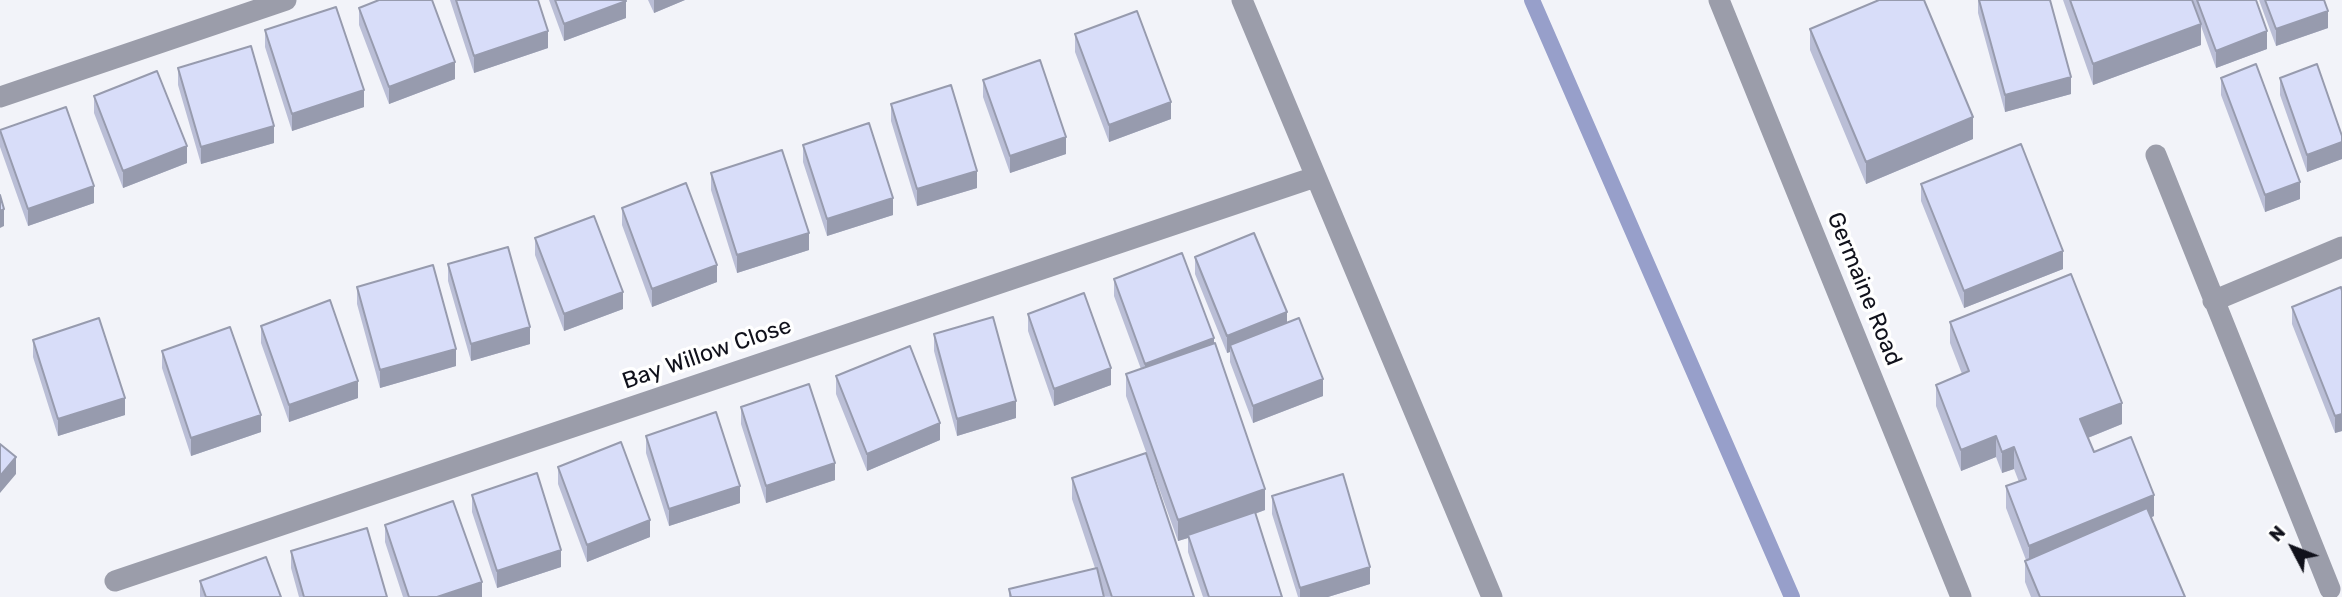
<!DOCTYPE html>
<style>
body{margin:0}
#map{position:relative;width:2342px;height:597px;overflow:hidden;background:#f2f3f9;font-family:Rubik,sans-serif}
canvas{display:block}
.north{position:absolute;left:2258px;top:513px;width:70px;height:70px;-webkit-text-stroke:5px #fff;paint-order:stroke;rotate:312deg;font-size:19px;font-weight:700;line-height:28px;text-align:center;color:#10111b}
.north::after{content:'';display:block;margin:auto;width:24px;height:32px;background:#10111b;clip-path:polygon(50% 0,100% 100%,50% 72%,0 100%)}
</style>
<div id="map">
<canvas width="2342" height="597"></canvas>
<div class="north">N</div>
</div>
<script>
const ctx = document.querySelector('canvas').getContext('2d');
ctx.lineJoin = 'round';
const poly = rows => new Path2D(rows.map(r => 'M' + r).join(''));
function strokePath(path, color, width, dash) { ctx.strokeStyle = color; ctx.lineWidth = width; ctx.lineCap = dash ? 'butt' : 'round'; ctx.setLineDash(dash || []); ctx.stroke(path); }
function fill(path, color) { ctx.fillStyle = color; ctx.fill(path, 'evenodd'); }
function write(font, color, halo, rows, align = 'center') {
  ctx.font = font + ' Rubik,sans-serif'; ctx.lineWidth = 7; ctx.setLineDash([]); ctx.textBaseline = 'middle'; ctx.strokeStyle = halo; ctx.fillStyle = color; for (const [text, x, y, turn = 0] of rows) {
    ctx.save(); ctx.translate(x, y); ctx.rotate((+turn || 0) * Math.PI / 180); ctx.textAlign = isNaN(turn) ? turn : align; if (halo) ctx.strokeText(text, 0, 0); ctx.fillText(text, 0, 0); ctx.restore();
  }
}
strokePath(poly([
 [1532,0,1792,597]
]), '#979fca', 16);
strokePath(poly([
 [1242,0,1492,597],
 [1719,0,1961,597],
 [0,97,286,0],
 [2156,155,2330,589],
 [2213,301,2342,247],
 [115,581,1315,177]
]), '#9b9daa', 21);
fill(poly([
 [450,0,538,0,548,48,474,73],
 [549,0,625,0,626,18,564,41],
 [648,0,685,0,654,13],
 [1978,0,2050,0,2071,94,2005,112,1978,13],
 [2063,0,2256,0,2267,49,2216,68,2201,26,2201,45,2093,85],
 [2259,0,2324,0,2328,28,2276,46],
 [359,8,455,79,389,104,359,25],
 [1810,29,1973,139,1866,184,1810,50],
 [265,30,364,107,292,131,265,47],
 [1075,34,1171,119,1109,142,1075,52],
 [178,68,274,143,201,164,178,85],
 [2221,78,2300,199,2265,212,2221,95],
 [2280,78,2342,136,2342,159,2307,172,2280,95],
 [983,80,1066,154,1010,173,983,97],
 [94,96,187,163,123,188,94,113],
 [891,104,977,188,917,206,891,121],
 [0,130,94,203,28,226,0,147],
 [803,145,893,215,827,236,803,162],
 [711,173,809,250,737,273,711,190],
 [1921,184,2063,269,1964,308,1921,201],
 [622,208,717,282,652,307,622,225],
 [535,238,623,309,564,331,535,255],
 [1195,257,1287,323,1323,396,1253,423,1230,362,1230,352,1227,353,1195,274],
 [448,264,530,344,471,361,448,281],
 [1114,279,1214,344,1265,510,1255,514,1282,597,1203,597,1188,552,1188,538,1178,541,1126,396,1126,374,1141,369,1114,296],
 [357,287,456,366,380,388,357,304],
 [2342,291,2342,431,2335,433,2292,324,2292,307],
 [1028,314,1111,385,1054,406,1028,331],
 [1950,322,2122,424,2088,438,2094,452,2154,516,2151,518,2185,597,2031,597,2025,582,2025,561,2026,560,2006,508,2006,486,2019,482,2014,469,2002,473,1996,457,1961,471,1936,406,1936,385,1962,374,1950,343],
 [261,326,358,398,289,422,261,343],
 [934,334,1016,418,957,436,934,351],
 [33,340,125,415,58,436,33,357],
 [162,351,261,432,191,456,162,368],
 [836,376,940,440,867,471,836,394],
 [741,407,835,480,766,503,741,424],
 [646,436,740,503,669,526,646,453],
 [558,467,650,537,587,562,558,484],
 [1072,478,1194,597,1105,597,1102,589,1104,597,1009,597,1009,589,1095,568,1072,499],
 [472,495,561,567,497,588,472,512],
 [1272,496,1370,584,1328,597,1298,597,1272,514],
 [385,525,482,597,403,597,385,542],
 [291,551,387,597,299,597,291,568],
 [200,581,281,597,200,597]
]), '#babed6');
fill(poly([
 [654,0,685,0,654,13],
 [626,1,626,18,564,41,564,24],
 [2328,11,2328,28,2276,46,2276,29],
 [2201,24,2201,45,2093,85,2093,64],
 [548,31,548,48,474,73,474,56],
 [2267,31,2267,49,2216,68,2216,51],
 [455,62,455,79,389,104,389,87],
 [2071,77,2071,94,2005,112,2005,95],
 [364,90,364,107,292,131,292,114],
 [1171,102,1171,119,1109,142,1109,125],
 [1973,117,1973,139,1866,184,1866,162],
 [274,126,274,143,201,164,201,147],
 [1066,137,1066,154,1010,173,1010,156],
 [2342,142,2342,159,2307,172,2307,155],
 [187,146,187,163,123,188,123,171],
 [977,171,977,188,917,206,917,189],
 [2300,182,2300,199,2265,212,2265,195],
 [94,186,94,203,28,226,28,209],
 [893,198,893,215,827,236,827,219],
 [4,209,4,226,0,228,0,211],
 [809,233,809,250,737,273,737,255],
 [2063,251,2063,269,1964,308,1964,291],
 [717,265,717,282,652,307,652,289],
 [623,292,623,309,564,331,564,314],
 [1287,312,1287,329,1230,345,1230,352,1227,353,1227,336],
 [530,327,530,344,471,361,471,344],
 [1214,338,1214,355,1145,381,1145,364],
 [456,349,456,366,380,388,380,370],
 [1111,368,1111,385,1054,406,1054,389],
 [1323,379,1323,396,1253,423,1253,406],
 [358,381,358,398,289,422,289,405],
 [125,398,125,415,58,436,58,419],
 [1016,401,1016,418,957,436,957,419],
 [2122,403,2122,424,2080,441,2080,419],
 [2342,414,2342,431,2335,433,2335,416],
 [261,415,261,432,191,456,191,438],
 [940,423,940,440,867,471,867,454],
 [1996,436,1996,457,1961,471,1961,450],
 [2014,447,2014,469,2002,473,2002,452],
 [16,457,16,474,0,493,0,476],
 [835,463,835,480,766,503,766,486],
 [740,486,740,503,669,526,669,509],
 [1265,489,1265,510,1189,537,1188,535,1188,538,1178,541,1178,520],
 [2154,495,2154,516,2029,567,2029,546],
 [650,520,650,537,587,562,587,545],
 [561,550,561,567,497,588,497,571],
 [1370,567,1370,584,1328,597,1300,597,1300,588],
 [482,582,482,597,437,597]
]), '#979bae');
const building = poly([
 [379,0,432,0,455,62,389,87,359,8,379,0],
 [456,0,538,0,548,31,474,56,456,0],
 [555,0,625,0,626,1,564,24,555,0],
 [1879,0,1924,0,1973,117,1866,162,1810,29,1879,0],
 [1979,0,2050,0,2071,77,2005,95,1979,0],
 [2070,0,2192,0,2201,24,2093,64,2070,0],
 [2197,0,2256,0,2267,31,2216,51,2197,0],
 [2265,0,2324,0,2328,11,2276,29,2265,0],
 [336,7,364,90,292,114,265,30,336,7],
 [1137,11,1171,102,1109,125,1075,34,1137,11],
 [251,46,274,126,201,147,178,68,251,46],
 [1040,60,1066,137,1010,156,983,80,1040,60],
 [2256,64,2300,182,2265,195,2221,78,2256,64],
 [2317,64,2342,136,2342,142,2307,155,2280,78,2317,64],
 [157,71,187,146,123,171,94,96,157,71],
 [951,85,977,171,917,189,891,104,951,85],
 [66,107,94,186,28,209,0,130,66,107],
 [869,123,893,198,827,219,803,145,869,123],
 [2021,144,2063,251,1964,291,1921,184,2021,144],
 [782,150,809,233,737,255,711,173,782,150],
 [686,183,717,265,652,289,622,208,686,183],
 [0,195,4,209,0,211,0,195],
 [594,216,623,292,564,314,535,238,594,216],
 [1254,233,1287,312,1227,336,1195,257,1254,233],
 [508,247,530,327,471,344,448,264,508,247],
 [1182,253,1214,338,1145,364,1114,279,1182,253],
 [433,265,456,349,380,370,357,287,433,265],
 [2071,274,2122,403,2080,419,2094,452,2131,437,2154,495,2029,546,2006,486,2026,479,2014,447,2002,452,1996,436,1961,450,1936,385,1969,371,1950,322,2071,274],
 [2341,287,2342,291,2342,414,2335,416,2292,307,2341,287],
 [1084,293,1111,368,1054,389,1028,314,1084,293],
 [330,300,358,381,289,405,261,326,330,300],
 [993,317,1016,401,957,419,934,334,993,317],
 [99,318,125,398,58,419,33,340,99,318],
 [1299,318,1323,379,1253,406,1230,345,1299,318],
 [230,327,261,415,191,438,162,351,230,327],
 [1215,343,1265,489,1178,520,1126,374,1215,343],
 [910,346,940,423,867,454,836,376,910,346],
 [809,384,835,463,766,486,741,407,809,384],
 [716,412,740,486,669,509,646,436,716,412],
 [621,442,650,520,587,545,558,467,621,442],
 [0,444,16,457,0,476,0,444],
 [1146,453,1194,597,1112,597,1072,478,1146,453],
 [537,473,561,550,497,571,472,495,537,473],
 [1343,474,1370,567,1300,588,1272,496,1343,474],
 [453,501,482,582,437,597,409,597,385,525,453,501],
 [2147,508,2185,597,2040,597,2025,561,2147,508],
 [1255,512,1282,597,1209,597,1188,535,1255,512],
 [367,528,387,597,304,597,291,551,367,528],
 [266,557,281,597,206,597,200,581,266,557],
 [1097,568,1104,597,1011,597,1009,589,1097,568]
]);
fill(building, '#d8ddf9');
strokePath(building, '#979bae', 2);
write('23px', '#10111b', '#fff', [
 ["Germaine Road",1864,289,68],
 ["Bay Willow Close",707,354,-19]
]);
</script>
